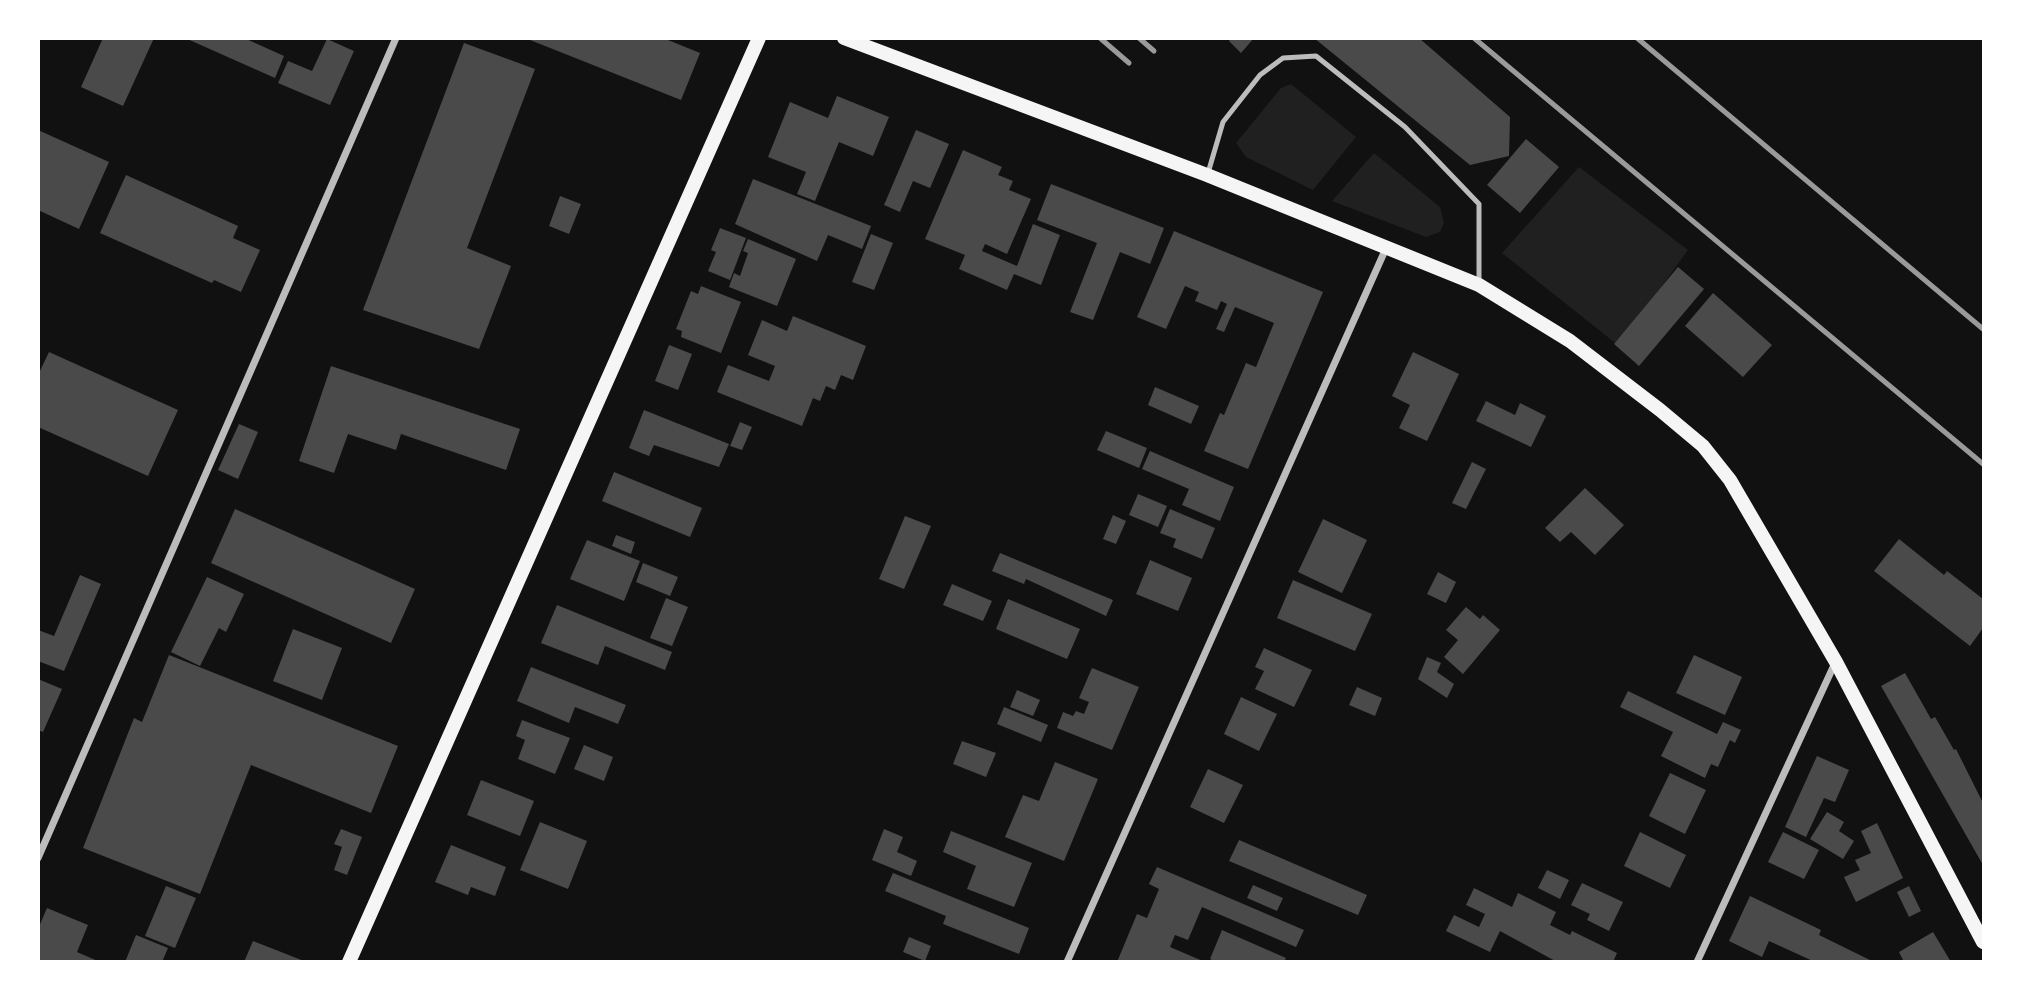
<!DOCTYPE html>
<style>
body{margin:0}
#map{position:relative;width:2022px;height:1000px;overflow:hidden;background:#111;font-family:Inter,sans-serif}
canvas{display:block}
.frame{position:absolute;inset:0;border:40px solid #fff;pointer-events:none}
</style>
<div id="map">
<canvas width="2022" height="1000"></canvas>
<div class="frame"></div>
</div>
<script>
const ctx = document.querySelector('canvas').getContext('2d');
ctx.lineJoin = 'round';
function fill(path, color) { ctx.fillStyle = color; ctx.fill(path, 'evenodd'); }
const poly = rows => new Path2D(rows.map(r => 'M' + r).join(''));
function strokePath(path, color, width, dash) { ctx.strokeStyle = color; ctx.lineWidth = width; ctx.lineCap = dash ? 'butt' : 'round'; ctx.setLineDash(dash || []); ctx.stroke(path); }
fill(poly([
 [1291,84,1356,137,1313,190,1246,157,1236,143,1281,88],
 [1374,153,1440,207,1444,223,1440,232,1426,237,1332,201],
 [1579,167,1688,250,1619,346,1502,253]
]), '#202020');
fill(poly([
 [103,38,154,38,123,106,81,87],
 [185,38,244,38,284,56,275,78],
 [525,38,663,38,700,53,681,100],
 [1231,38,1254,38,1241,53,1229,41],
 [1314,38,1419,38,1510,117,1509,156,1470,165],
 [327,39,354,51,330,105,278,83,288,61,312,71],
 [464,43,535,69,467,248,511,266,479,349,363,310],
 [837,96,889,117,873,156,839,142,815,201,797,194,806,172,768,157,790,102,828,118],
 [38,130,109,162,79,229,38,210],
 [916,130,949,144,930,188,913,181,900,212,884,205],
 [1526,139,1559,167,1520,213,1487,185],
 [963,150,1002,167,998,175,1013,181,1009,190,1031,199,1007,254,985,244,982,251,1017,266,1033,224,1060,235,1041,285,1014,274,1007,290,959,269,965,255,925,239],
 [126,175,238,226,233,238,260,250,241,292,214,280,212,283,100,233],
 [753,179,871,226,862,249,828,235,817,261,735,224],
 [1051,184,1164,228,1150,264,1120,252,1093,320,1070,312,1097,243,1037,220],
 [560,196,581,204,569,234,549,226],
 [720,228,746,238,730,280,708,271,716,252,711,250],
 [1174,231,1323,292,1248,469,1204,451,1220,413,1224,415,1246,363,1256,367,1274,323,1235,307,1224,332,1216,329,1227,304,1221,301,1217,310,1195,301,1199,292,1185,286,1166,329,1137,317],
 [871,234,893,243,874,290,852,282],
 [748,239,796,259,777,306,729,287,734,273,740,276,748,253,743,251],
 [1678,267,1704,289,1639,366,1614,344],
 [701,286,741,302,721,353,681,337,682,331,676,329,691,291,698,294],
 [1713,293,1772,345,1743,377,1685,326],
 [793,316,866,346,853,380,841,375,835,390,826,386,820,401,813,398,802,426,717,392,728,365,769,381,775,366,748,355,762,320,787,331],
 [669,345,692,354,678,390,655,381],
 [49,352,178,410,148,476,38,427,38,375],
 [1413,352,1459,374,1427,441,1399,428,1410,405,1392,396],
 [331,366,520,429,506,470,401,434,396,450,348,434,334,473,299,461],
 [1155,387,1199,406,1191,424,1148,405],
 [1486,401,1515,415,1520,403,1546,416,1531,447,1476,421],
 [644,410,729,444,719,467,654,445,649,456,629,448],
 [740,422,752,427,742,450,730,446],
 [239,424,258,432,238,479,218,470],
 [1106,431,1147,448,1139,468,1097,450],
 [1150,451,1234,487,1220,521,1182,505,1189,489,1142,469],
 [1472,462,1486,469,1466,509,1452,503],
 [614,472,702,508,690,537,602,501],
 [1585,488,1624,525,1595,555,1571,532,1560,542,1545,528],
 [1138,494,1167,506,1158,527,1129,515],
 [235,509,415,589,391,643,211,563],
 [1170,509,1215,528,1202,559,1173,547,1176,539,1160,533],
 [1113,515,1126,521,1116,544,1103,539],
 [905,516,931,526,904,589,879,579],
 [1323,519,1367,540,1342,593,1298,572],
 [616,535,635,542,631,554,612,546],
 [1899,539,1944,575,1947,571,1983,599,1983,628,1970,646,1874,571],
 [587,540,640,561,624,601,570,579],
 [1000,553,1113,600,1106,616,1026,579,1024,584,992,571],
 [1150,560,1192,578,1178,611,1136,594],
 [643,563,678,577,670,596,636,582],
 [1438,572,1456,582,1446,603,1427,594],
 [80,575,101,584,64,671,38,661,38,630,54,636],
 [207,577,244,594,226,632,219,628,200,666,171,652],
 [1293,580,1372,614,1355,651,1277,618],
 [952,584,992,601,983,621,943,605],
 [666,598,688,607,672,646,650,638],
 [1008,599,1080,629,1067,659,996,629],
 [557,605,672,652,665,670,605,646,598,665,541,643],
 [1466,607,1480,619,1483,615,1500,630,1463,674,1444,657,1458,640,1446,630],
 [293,629,342,648,322,700,273,681],
 [1264,648,1312,670,1294,707,1255,689,1264,671,1255,667],
 [169,655,398,746,371,813,251,765,200,894,83,848,134,718,142,722],
 [1694,655,1742,677,1725,715,1676,693],
 [1427,657,1441,663,1437,672,1454,684,1447,698,1418,679],
 [531,667,626,705,618,724,575,707,569,723,517,701],
 [1092,668,1139,687,1112,750,1057,728,1063,712,1073,716,1076,711,1084,714,1089,702,1079,698],
 [1905,673,1931,719,1935,717,1954,750,1956,749,1983,803,1983,865,1881,686],
 [38,679,62,689,43,732,38,730],
 [1357,687,1382,698,1375,716,1349,705],
 [1017,690,1040,700,1033,716,1010,707],
 [1628,691,1717,734,1723,722,1741,730,1735,743,1730,740,1718,767,1711,764,1705,778,1661,756,1673,732,1620,707],
 [1241,697,1277,714,1259,751,1224,734],
 [1004,707,1048,725,1041,742,997,724],
 [522,720,570,738,555,774,518,759,525,740,516,736],
 [962,741,996,753,986,777,953,764],
 [584,745,613,757,604,781,574,769],
 [1817,756,1849,770,1835,802,1824,798,1806,837,1785,827],
 [1055,762,1098,779,1064,861,1005,837,1023,795,1039,801],
 [1208,769,1243,785,1224,823,1190,807],
 [1670,773,1706,790,1685,834,1649,816],
 [481,780,534,801,520,836,467,815],
 [1827,812,1844,822,1839,831,1854,841,1843,859,1810,839],
 [540,822,587,841,568,889,520,870],
 [1877,823,1903,878,1856,902,1844,877,1860,870,1855,860,1871,853,1861,831],
 [341,829,362,837,347,875,334,870,342,847,334,844],
 [884,829,903,837,897,852,917,861,911,876,872,860],
 [951,831,1032,863,1014,907,967,889,976,866,943,852],
 [1640,832,1686,855,1670,888,1624,866],
 [1783,832,1819,850,1804,879,1768,862],
 [1239,840,1367,895,1358,915,1229,861],
 [451,845,506,867,495,896,471,887,468,895,435,882],
 [1157,867,1304,930,1296,947,1202,907,1188,940,1175,935,1170,947,1205,962,1117,962,1137,914,1147,918,1159,889,1149,884],
 [1547,870,1569,880,1560,899,1538,888],
 [893,873,1029,928,1019,954,943,924,946,916,885,891],
 [1582,883,1623,902,1609,931,1587,920,1590,914,1571,905],
 [1253,885,1283,898,1277,911,1247,898],
 [166,886,196,898,175,948,145,936],
 [1909,886,1921,911,1909,917,1897,892],
 [1474,888,1512,907,1518,893,1556,912,1550,925,1570,935,1572,931,1617,953,1613,962,1557,962,1500,931,1490,952,1446,931,1454,915,1479,927,1485,914,1466,905],
 [1750,896,1821,930,1819,935,1874,962,1815,962,1769,941,1762,957,1729,941],
 [47,908,88,925,77,952,100,962,38,962,38,929],
 [1222,930,1286,958,1284,962,1216,962,1210,959],
 [1933,932,1951,962,1904,962,1899,952],
 [136,935,168,948,162,962,125,962],
 [909,937,931,946,925,961,903,952],
 [253,941,304,961,304,962,244,962]
]), '#4a4a4a');
strokePath(poly([
 [1208,173,1223,122,1260,75,1283,58,1316,56,1405,127,1479,204,1479,282]
]), '#bcbcbc', 5);
strokePath(poly([
 [38,858,396,38],
 [1067,962,1387,246],
 [1697,962,1835,663]
]), '#bcbcbc', 7);
strokePath(poly([
 [844,38,1207,175,1479,285,1570,341,1660,410,1703,446,1730,480,1836,662,1983,942],
 [349,962,759,38]
]), '#f5f5f5', 14);
strokePath(poly([
 [1100,38,1129,63],
 [1139,38,1154,51],
 [1474,38,1983,464],
 [1637,38,1983,329]
]), '#9a9a9a', 5);
</script>
